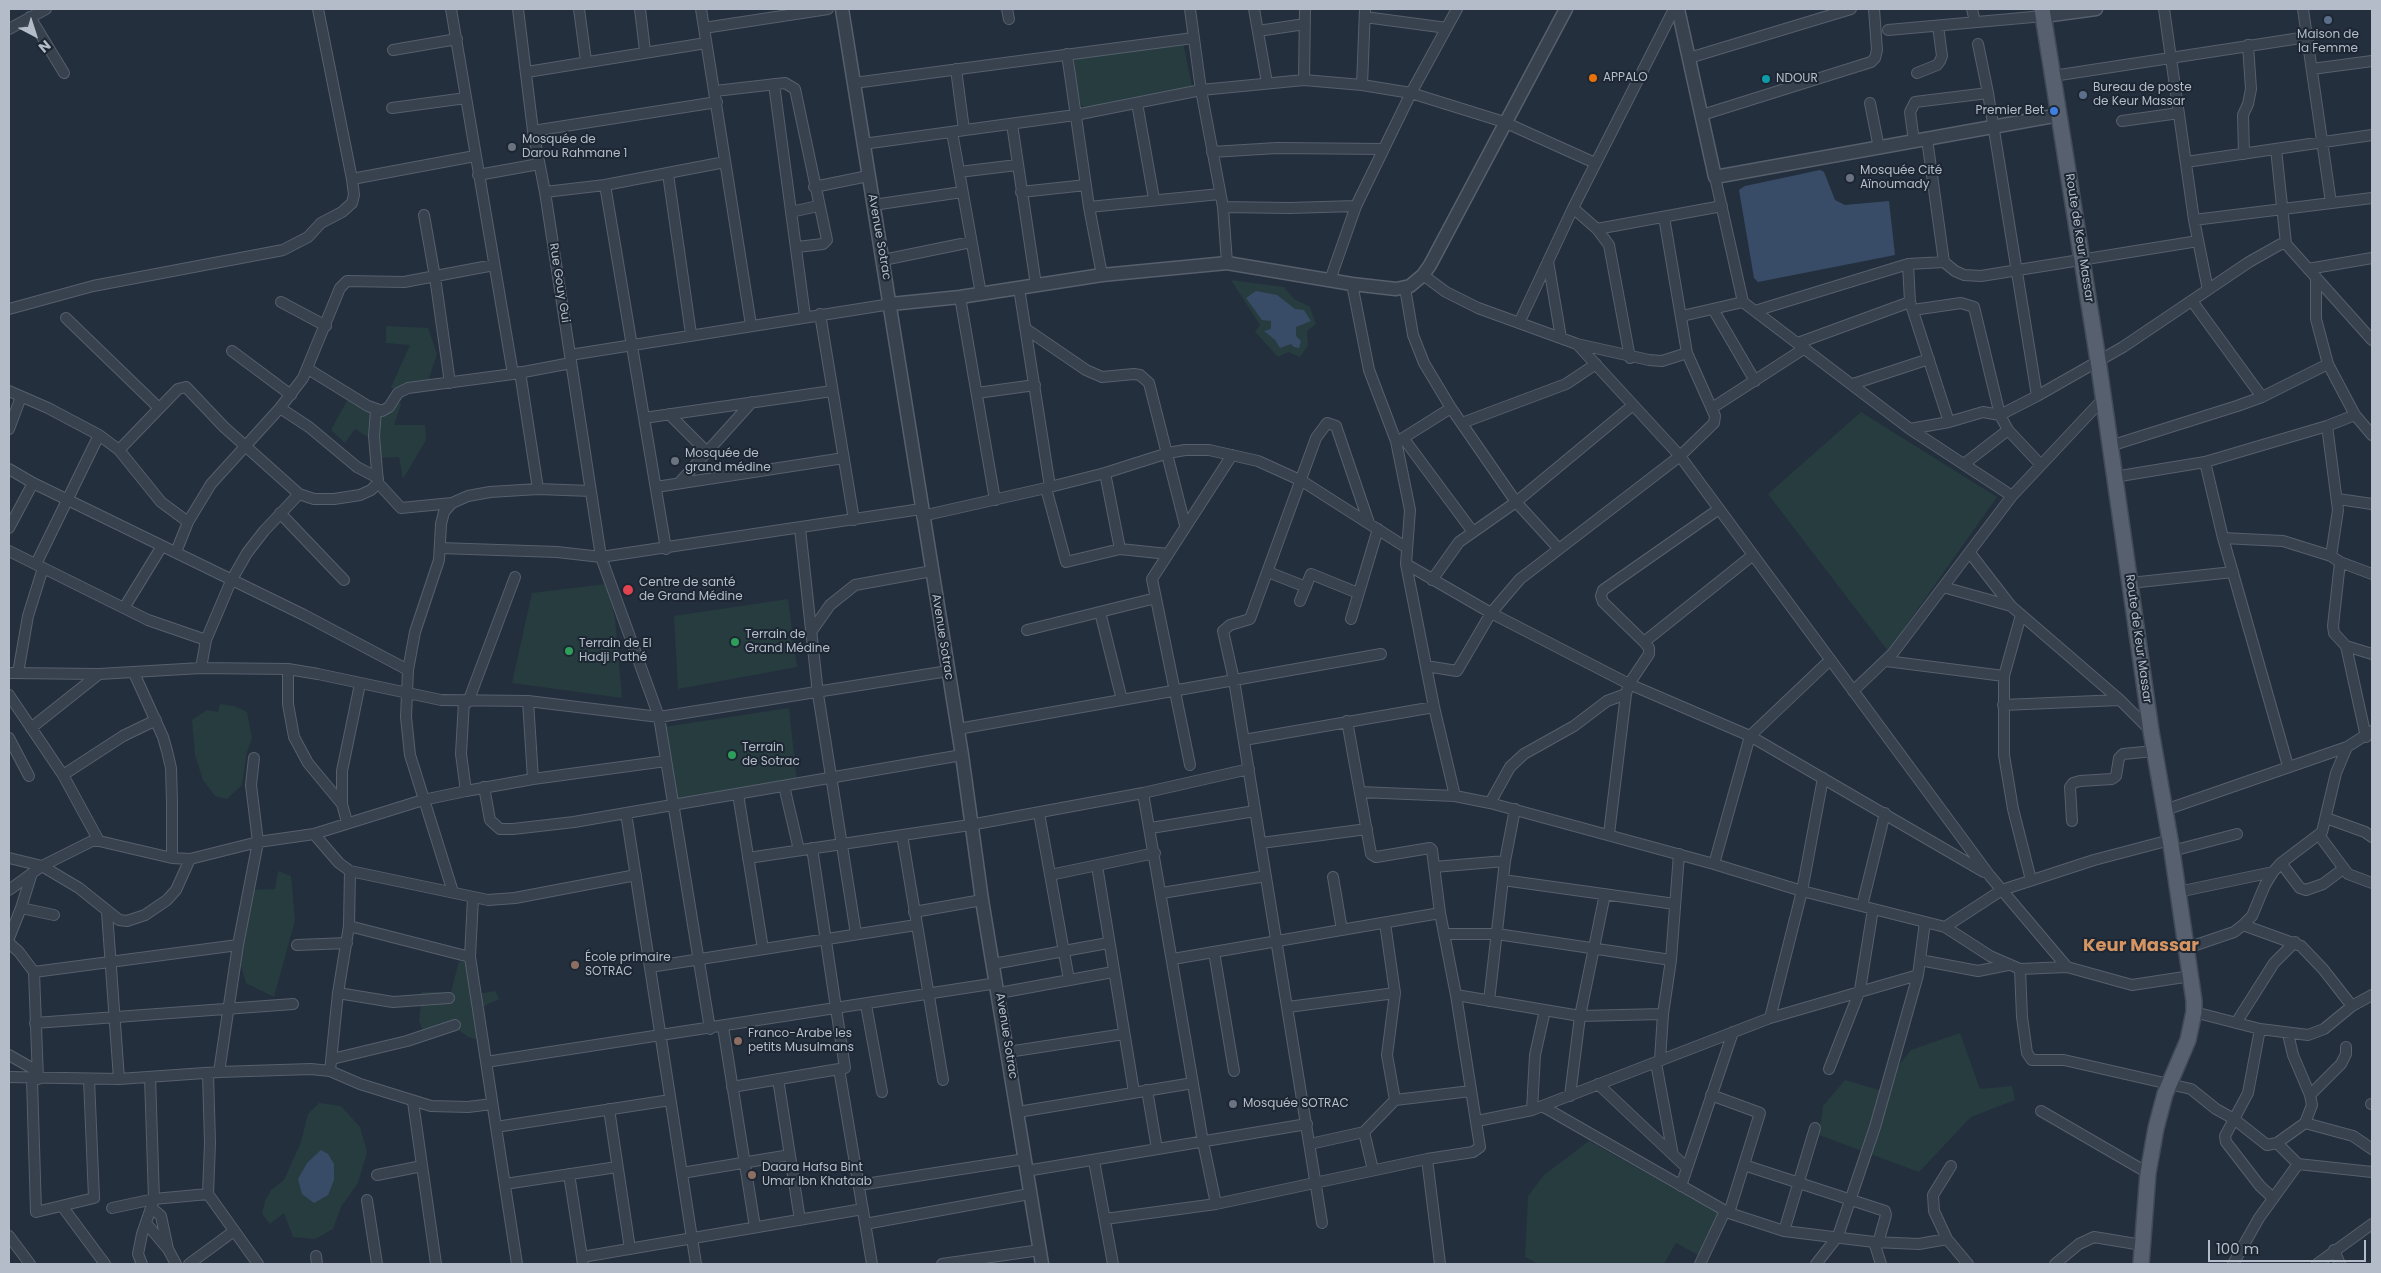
<!DOCTYPE html>
<meta charset="utf-8">
<style>
body{margin:0}
#map{position:relative;width:2381px;height:1273px;overflow:hidden;background:#242f3e;font-family:Poppins,sans-serif}
canvas{display:block}
.frame{position:absolute;inset:0;border:10px solid #b4bcc9;pointer-events:none}
.north{position:absolute;left:10px;top:10px;width:50px;height:50px;-webkit-text-stroke:4px #1d2633;paint-order:stroke;rotate:140deg;font-size:14px;font-weight:700;line-height:20px;text-align:center;color:#b4bcc9}
.north::after{content:'';display:block;margin:auto;width:18px;height:22px;background:#b4bcc9;clip-path:polygon(50% 0,100% 100%,50% 72%,0 100%)}
.scale{position:absolute;left:2208px;top:1240px;width:158px;height:22px;box-sizing:border-box;border:2px solid #b4bcc9;border-top:0;padding-left:6px;font-size:15px;line-height:18px;white-space:nowrap;color:#b4bcc9;-webkit-text-stroke:4px #1d2633;paint-order:stroke}
</style>
<div id="map">
<canvas width="2381" height="1273"></canvas>
<div class="frame"></div>
<div class="north">N</div>
<div class="scale">100 m</div>
</div>
<script>
const ctx = document.querySelector('canvas').getContext('2d');
ctx.lineJoin = 'round';
function fill(path, color) { ctx.fillStyle = color; ctx.fill(path, 'evenodd'); }
const poly = rows => new Path2D(rows.map(r => 'M' + r).join(''));
function strokePath(path, color, width, dash) { ctx.strokeStyle = color; ctx.lineWidth = width; ctx.lineCap = dash ? 'butt' : 'round'; ctx.setLineDash(dash || []); ctx.stroke(path); }
function write(font, color, halo, rows, align = 'center') {
  ctx.font = font + ' Poppins,sans-serif'; ctx.lineWidth = 4; ctx.setLineDash([]); ctx.textBaseline = 'middle'; ctx.strokeStyle = halo; ctx.fillStyle = color; for (const [text, x, y, turn = 0] of rows) {
    ctx.save(); ctx.translate(x, y); ctx.rotate((+turn || 0) * Math.PI / 180); ctx.textAlign = isNaN(turn) ? turn : align; if (halo) ctx.strokeText(text, 0, 0); ctx.fillText(text, 0, 0); ctx.restore();
  }
}
fill(poly([
 [1183,42,1192,87,1124,99,1088,108,1081,105,1075,85,1075,59],
 [1231,280,1284,287,1294,299,1310,307,1316,324,1307,331,1308,346,1300,357,1288,352,1278,357,1255,332,1260,325],
 [386,326,428,328,437,354,426,388,398,392,391,387,410,345,386,343],
 [348,399,386,409,395,401,401,404,394,425,425,425,426,440,403,479,399,457,379,458,368,437,355,429,345,443,331,430],
 [1861,412,1997,497,1888,651,1768,494],
 [606,584,615,618,622,698,512,683,532,593],
 [788,599,797,667,678,689,674,616],
 [220,704,234,706,247,712,252,738,247,752,242,785,227,799,215,796,203,780,195,755,192,720,207,710,218,712],
 [789,708,797,783,676,799,664,727],
 [278,871,291,876,295,920,274,997,246,983,234,940,246,890,275,889],
 [459,961,473,964,477,994,495,991,499,999,482,1007,484,1035,476,1039,468,1037,457,1029,426,1038,419,1021,422,992,451,992],
 [1960,1033,1980,1089,2012,1086,2015,1100,1971,1117,1919,1172,1819,1135,1823,1106,1845,1080,1879,1090,1911,1050],
 [319,1103,341,1106,360,1127,367,1152,358,1183,341,1207,333,1229,315,1239,293,1237,284,1213,270,1224,262,1214,265,1201,271,1190,284,1180,301,1142,308,1114],
 [1589,1141,1722,1216,1700,1256,1676,1243,1664,1264,1539,1264,1525,1257,1528,1196,1544,1175]
]), '#263c3f');
fill(poly([
 [1820,170,1824,172,1835,200,1845,205,1889,201,1895,255,1758,282,1754,278,1739,190,1745,186],
 [1256,291,1277,295,1295,309,1304,310,1311,321,1296,327,1296,336,1301,341,1299,348,1294,347,1291,344,1280,348,1275,340,1264,331,1271,329,1271,321,1262,320,1246,298],
 [321,1150,328,1154,334,1164,334,1180,328,1195,314,1203,302,1194,298,1179,307,1163]
]), '#394c67');
const minor = poly([
 [451,9,513,374],
 [518,9,533,131,545,192,601,557,659,717,710,1029],
 [579,9,586,61],
 [640,9,645,51],
 [701,9,751,325],
 [1007,9,1009,19],
 [1190,9,1201,90,1223,207,1227,263],
 [1254,9,1267,83],
 [1972,9,1975,22],
 [2164,9,2194,220,2208,290],
 [2303,9,2331,203],
 [30,17,64,73],
 [1365,17,1447,28],
 [704,28,828,9],
 [9,29,46,9],
 [1888,30,2044,16],
 [1258,31,1305,24],
 [1978,44,1988,93,2037,396],
 [393,50,457,39],
 [1067,54,1089,207,1102,275],
 [1689,58,1851,9],
 [956,69,964,130],
 [2312,69,2372,61],
 [527,72,706,43],
 [1917,73,1937,65,1940,61,1942,56,1938,26],
 [2053,76,2307,37],
 [1304,80,1305,9],
 [854,83,1193,38],
 [774,84,805,316],
 [1362,85,1365,9],
 [715,91,785,83,795,89,827,240,823,244,797,247],
 [1137,103,1154,199],
 [1870,103,1879,148],
 [392,108,466,98],
 [1702,115,1871,62,1875,58,1877,50,1874,9],
 [2122,121,2179,113],
 [1012,124,1036,285],
 [533,131,717,102],
 [952,132,981,294],
 [1927,139,1944,262],
 [1914,141,1910,112,1915,102,1988,93],
 [863,144,1075,115,1201,90,1304,80,1362,85,1411,93,1504,122,1595,163],
 [2276,149,2286,244],
 [1212,152,1277,148,1384,149],
 [2244,154,2243,115,2248,104,2251,89,2248,45],
 [2186,162,2372,135],
 [959,172,1017,165],
 [668,174,691,334],
 [478,175,539,164],
 [1715,177,1743,302,1910,429,2012,496],
 [352,179,475,156],
 [605,185,666,549],
 [814,187,868,176],
 [545,192,605,185,725,162],
 [1021,192,1086,185],
 [873,205,962,192],
 [1089,207,1220,194],
 [1223,207,1289,208,1356,206],
 [1573,208,1597,229,1609,245,1630,358],
 [791,212,818,206],
 [424,215,435,277,450,383],
 [2194,220,2372,198],
 [1597,229,1722,206],
 [883,260,971,242],
 [1548,261,1561,338],
 [1908,264,1910,302,1949,422],
 [2308,269,2372,258],
 [1423,275,1446,292,1478,308,1577,344,1649,360,1662,361,1687,353],
 [2316,277,2316,319,2328,364,2355,415,2372,435],
 [1330,280,1356,206,1411,93,1457,9],
 [1352,284,1369,370,1396,441,1410,510,1406,564,1434,707,1455,796],
 [1019,288,1050,487],
 [1405,288,1413,335,1424,363,1451,408,1516,502,1558,548],
 [960,297,995,500],
 [2192,301,2262,397],
 [281,302,326,326],
 [9,309,93,286,283,250,308,237,321,223,342,212,352,203,354,195,352,179,318,9],
 [1713,309,1755,381],
 [1913,310,1961,303,1974,307,2000,415,2008,430,1964,464],
 [1755,311,1908,264,1944,262,1955,271,1964,275,1981,276,2198,241],
 [820,314,854,520],
 [1682,316,1743,302],
 [66,318,159,408],
 [1519,323,1573,208,1674,9],
 [1026,329,1086,370,1102,377,1134,374,1140,375,1149,383,1185,525],
 [1798,343,1910,302],
 [1577,344,1680,456,1990,876,2067,967,2132,985,2191,976],
 [232,351,291,395],
 [570,355,891,304],
 [308,369,368,406,382,411,389,407,398,393,408,388,513,374,571,363],
 [520,372,538,489],
 [1853,384,1929,359],
 [9,391,48,408,99,435,119,450,161,502,188,522],
 [977,393,1035,385],
 [280,408,309,427,357,467,378,478],
 [1712,408,1805,348],
 [669,414,707,452],
 [644,418,832,391],
 [1462,423,1566,384,1596,364],
 [2327,426,2338,510,2331,556],
 [9,429,21,397],
 [1910,429,1949,422,1983,412,2000,415,2037,396,2123,347,2249,262,2281,244,2286,244,2372,340],
 [2008,430,2040,464],
 [1404,439,1473,532],
 [1400,440,1451,408],
 [2110,446,2237,406,2262,397,2328,364],
 [119,450,178,389,186,387,224,427,299,494,314,499,334,499,360,495,371,490,378,483,374,436,376,410],
 [2205,462,2223,538,2288,766],
 [9,469,33,483,304,615,408,670],
 [1105,473,1120,549],
 [2114,477,2205,462,2327,426,2355,415],
 [378,483,401,508,452,503,468,496,490,492,538,489,591,491],
 [679,483,752,402],
 [656,487,844,458],
 [1046,488,1066,562,1120,549,1168,554],
 [2338,499,2372,504],
 [452,503,444,512,441,524,439,560,415,632,408,670,406,717,410,755,453,892],
 [280,513,344,580],
 [922,516,1046,488,1105,473,1168,453,1185,450,1209,450,1258,461,1302,481,1407,548],
 [9,528,33,483],
 [800,528,818,694,856,934],
 [2223,538,2283,541,2331,556,2340,562,2372,574],
 [440,548,557,552,601,557,921,509],
 [9,551,148,620,206,640],
 [176,552,188,522,211,484,280,408,303,378,340,288,347,281,404,282,494,265],
 [1970,553,2011,606,2120,700,2151,731],
 [2340,562,2333,626,2334,633,2346,646],
 [36,564,99,435],
 [1406,564,1491,613,1629,684,1750,736,1984,872],
 [1268,572,1306,587],
 [1432,580,1459,542,1516,502,1633,405],
 [2130,583,2233,572],
 [1943,587,2011,606],
 [1300,601,1311,574,1358,593],
 [124,608,162,546],
 [1100,612,1122,700],
 [2021,615,2004,676,2004,755,2013,809,2031,880],
 [1351,619,1378,529],
 [1027,630,1156,598],
 [811,632,830,605,855,585,932,571],
 [1644,642,1753,555],
 [1886,661,2004,676],
 [1426,666,1457,671,1491,613,1520,579,1680,456,1714,423,1715,416,1687,353,1664,217],
 [201,668,206,640,231,581,247,553,264,531,299,494],
 [288,669,288,704,294,737,308,763,342,804],
 [9,673,99,674,201,668,288,669,318,674,441,700,528,701,659,717,948,671],
 [18,673,28,616,43,568],
 [134,673,163,737,167,751,171,768,172,802,172,858],
 [1853,691,1893,653,2012,496,2103,399],
 [9,695,63,775,99,841],
 [464,701,461,754,466,791],
 [528,701,533,779],
 [468,702,515,577],
 [2003,705,2120,700],
 [31,728,99,674],
 [958,729,1381,654],
 [2366,737,2346,646,2372,654],
 [9,738,29,776],
 [1244,740,1434,707],
 [1190,765,1152,579,1232,455],
 [63,775,123,736,156,720],
 [784,786,799,850],
 [484,787,490,820,500,829,513,829,574,822,962,755],
 [1360,792,1455,796,1490,803,1714,864,1802,891,1945,927,1990,956,2020,969,2067,967],
 [1143,793,1203,1142,1216,1204],
 [738,794,763,949],
 [1490,803,1510,767,1524,754,1574,726,1607,701,1626,694],
 [2165,810,2347,747,2372,731],
 [626,813,696,1264],
 [1039,813,1069,980],
 [2326,818,2365,832,2372,837],
 [2072,821,2070,787,2073,783,2080,781,2112,779,2116,776,2119,758,2123,754,2154,751],
 [347,822,342,804,342,771,360,684],
 [1151,828,1255,811],
 [314,834,339,863,350,871,488,900,515,898,636,875],
 [1609,834,1626,694,1629,684,1649,654,1649,648,1644,642,1603,602,1601,596,1603,590,1719,509],
 [902,835,943,1080],
 [2319,835,2348,874,2372,883],
 [1261,843,1367,829],
 [2172,851,2237,834],
 [9,858,42,866,79,888,119,920,127,921,145,915,167,900,176,890,190,859],
 [748,858,970,825,1143,793,1249,769],
 [2281,863,2300,888,2306,890,2323,884,2343,869],
 [1714,864,1750,736,1830,660],
 [1097,866,1134,1092],
 [1434,867,1505,861],
 [1050,875,1155,853],
 [1333,877,1342,930],
 [1503,880,1675,904],
 [9,890,42,866,92,841,99,841,172,858,190,859,258,842,314,834,423,800,466,791,533,779,666,761],
 [2178,892,2273,872],
 [1162,893,1266,876],
 [473,898,470,957,517,1264],
 [1862,906,1885,813],
 [21,908,54,915],
 [107,912,119,1079],
 [914,912,982,900],
 [1385,923,1395,993,1387,1055,1395,1100],
 [2243,925,2301,946,2323,969,2352,1006],
 [349,926,470,957],
 [1945,927,2002,890,2094,860,2170,840],
 [1444,934,1497,934,1671,960],
 [9,938,21,908,31,876],
 [9,943,19,952,34,972,38,1079],
 [297,945,347,943],
 [2187,948,2234,932,2243,925,2252,916,2265,885,2273,872,2281,863,2322,832,2336,773,2347,747],
 [1214,952,1234,1071],
 [1173,959,1440,913],
 [1920,960,1978,971,2008,965],
 [993,964,1108,943],
 [650,967,916,925],
 [2020,969,2022,1017,2027,1053,2032,1060,2064,1060,2191,1089,2216,1109,2234,1119,2267,1145,2277,1143,2305,1123,2312,1105,2310,1095,2293,1055,2288,1034],
 [34,972,238,945],
 [338,993,393,1002,449,998],
 [999,993,1113,972],
 [1456,995,1580,1016,1663,1014],
 [1489,1001,1505,861,1515,809],
 [866,1005,882,1092],
 [1288,1007,1395,993],
 [2194,1012,2260,1029,2308,1035,2324,1029,2352,1006,2372,995],
 [1770,1018,1802,891,1823,778],
 [35,1023,293,1004],
 [2236,1023,2274,963,2295,942],
 [723,1027,755,1227],
 [2260,1029,2248,1093,2225,1136,2226,1142,2260,1186,2273,1198],
 [1008,1052,1124,1034],
 [9,1055,37,1071],
 [332,1059,407,1041,455,1025],
 [1660,1060,1663,1014,1671,960,1679,854],
 [486,1062,997,983],
 [1656,1063,1673,1155],
 [839,1069,872,1264],
 [1829,1069,1860,990,1873,909],
 [330,1071,338,993,349,926,350,871],
 [219,1072,238,945,258,842,251,785,254,758],
 [208,1073,210,1143,208,1194,258,1264],
 [9,1077,119,1079,219,1072,311,1069,330,1071,360,1084,431,1106,468,1107,492,1104],
 [32,1079,36,1212,94,1198,89,1079],
 [778,1079,800,1220],
 [1598,1084,1687,1168],
 [732,1087,845,1068,812,848],
 [1147,1090,1157,1149],
 [1711,1095,1760,1113,1729,1213],
 [2310,1095,2341,1064,2346,1054,2346,1047],
 [1570,1096,1580,1016,1605,894],
 [413,1102,436,1264],
 [2371,1104,2372,1104],
 [1542,1106,1729,1213,1784,1231,1874,1242,1919,1244,1947,1239],
 [609,1109,630,1249],
 [1532,1110,1535,1055,1545,1010],
 [2041,1111,2148,1173],
 [1018,1112,1193,1083],
 [1477,1121,1532,1110,1770,1018,1918,975],
 [2305,1123,2353,1136,2372,1149],
 [496,1127,670,1100],
 [1364,1132,1395,1100,1471,1091],
 [2277,1143,2298,1164,2372,1172],
 [1310,1144,1364,1132,1373,1170],
 [1427,1159,1440,1264],
 [1094,1161,1113,1264],
 [1744,1165,1885,1211,1886,1215,1878,1243],
 [1951,1166,1933,1195,1934,1211,1947,1239,1968,1264],
 [1026,1171,1307,1124],
 [682,1173,790,1155],
 [569,1174,583,1264],
 [377,1175,422,1166],
 [505,1184,617,1167],
 [859,1185,1025,1159],
 [1681,1186,1733,1032],
 [367,1200,377,1264],
 [62,1206,105,1264],
 [112,1208,154,1199,208,1194],
 [152,1208,161,1216,168,1249,176,1264],
 [1105,1219,1216,1204,1427,1159,1473,1152,1480,1147,1456,995,1440,913,1432,850,1430,848,1376,857,1371,854,1347,721],
 [146,1223,167,1248],
 [1322,1223,1234,680,1223,631,1230,625,1250,619,1316,438,1327,423,1336,426,1369,523],
 [865,1224,1029,1194],
 [1784,1231,1815,1128],
 [9,1236,30,1264],
 [1874,1242,1881,1264],
 [2334,1250,2340,1264],
 [316,1256,317,1264],
 [582,1257,863,1209],
 [142,1264,138,1254,142,1234,154,1199,150,1077],
 [189,1264,234,1231],
 [942,1264,1040,1250],
 [1700,1264,1725,1211],
 [1816,1264,1838,1236,1875,1127,1918,975,1925,922],
 [2055,1264,2079,1244,2094,1237,2142,1245],
 [2233,1264,2259,1218,2298,1164],
 [2317,1264,2372,1224]
]);
const tertiary = poly([
 [842,9,962,755,982,900,1042,1264],
 [1678,9,1715,177,2059,115],
 [2044,16,2096,9],
 [891,304,960,297,1102,275,1227,263,1352,284,1396,289,1410,286,1423,275,1430,265,1566,9]
]);
const primary = poly([
 [2042,9,2098,360,2151,731,2172,851,2194,1001,2194,1012,2188,1040,2165,1094,2156,1128,2148,1173,2141,1264]
]);
strokePath(minor, '#565f6c', 12);
strokePath(tertiary, '#565f6c', 15);
strokePath(primary, '#414a57', 18);
strokePath(minor, '#38414e', 10);
strokePath(tertiary, '#38414e', 12);
strokePath(primary, '#56606e', 15);
for (const [x, y, r, color] of [
 [2328,20,5,"#5c6f8a"],
 [1593,78,5,"#e8710a"],
 [1766,79,5,"#0f9aa8"],
 [2083,95,5,"#5c6f8a"],
 [2054,111,5,"#3f7fe0"],
 [512,147,5,"#6b7280"],
 [1850,178,5,"#6b7280"],
 [675,461,5,"#6b7280"],
 [628,590,6,"#e0444e"],
 [735,642,5,"#2e9e5b"],
 [569,651,5,"#2e9e5b"],
 [732,755,5,"#2e9e5b"],
 [575,965,5,"#8d6e63"],
 [738,1041,5,"#8d6e63"],
 [1233,1104,5,"#6b7280"],
 [752,1175,5,"#8d6e63"]
]) { const dot = new Path2D(); dot.arc(x, y, r, 0, 2 * Math.PI); ctx.fillStyle = color; ctx.fill(dot); strokePath(dot, '#1d2633', 2); }
write('12px', '#b4bcc9', '#1d2633', [
 ["Maison de",2328,35,"center"],
 ["la Femme",2328,49,"center"],
 ["APPALO",1603,78],
 ["NDOUR",1776,79],
 ["Bureau de poste",2093,88],
 ["de Keur Massar",2093,102],
 ["Premier Bet",2044,111,"right"],
 ["Mosquée de",522,140],
 ["Darou Rahmane 1",522,154],
 ["Mosquée Cité",1860,171],
 ["Aïnoumady",1860,185],
 ["Mosquée de",685,454],
 ["grand médine",685,468],
 ["Centre de santé",639,583],
 ["de Grand Médine",639,597],
 ["Terrain de",745,635],
 ["Grand Médine",745,649],
 ["Terrain de El",579,644],
 ["Hadji Pathé",579,658],
 ["Terrain",742,748],
 ["de Sotrac",742,762],
 ["École primaire",585,958],
 ["SOTRAC",585,972],
 ["Franco-Arabe les",748,1034],
 ["petits Musulmans",748,1048],
 ["Mosquée SOTRAC",1243,1104],
 ["Daara Hafsa Bint",762,1168],
 ["Umar Ibn Khataab",762,1182]
], 'left');
write('12px', '#b4bcc9', '#1d2633', [
 ["Avenue Sotrac",879,237,80],
 ["Route de Keur Massar",2079,238,81],
 ["Rue Gouy Gui",559,283,81],
 ["Avenue Sotrac",942,637,81],
 ["Route de Keur Massar",2138,639,82],
 ["Avenue Sotrac",1006,1036,81]
]);
write('bold 18px', '#d59563', '#1d2633', [
 ["Keur Massar",2141,946]
]);
</script>
